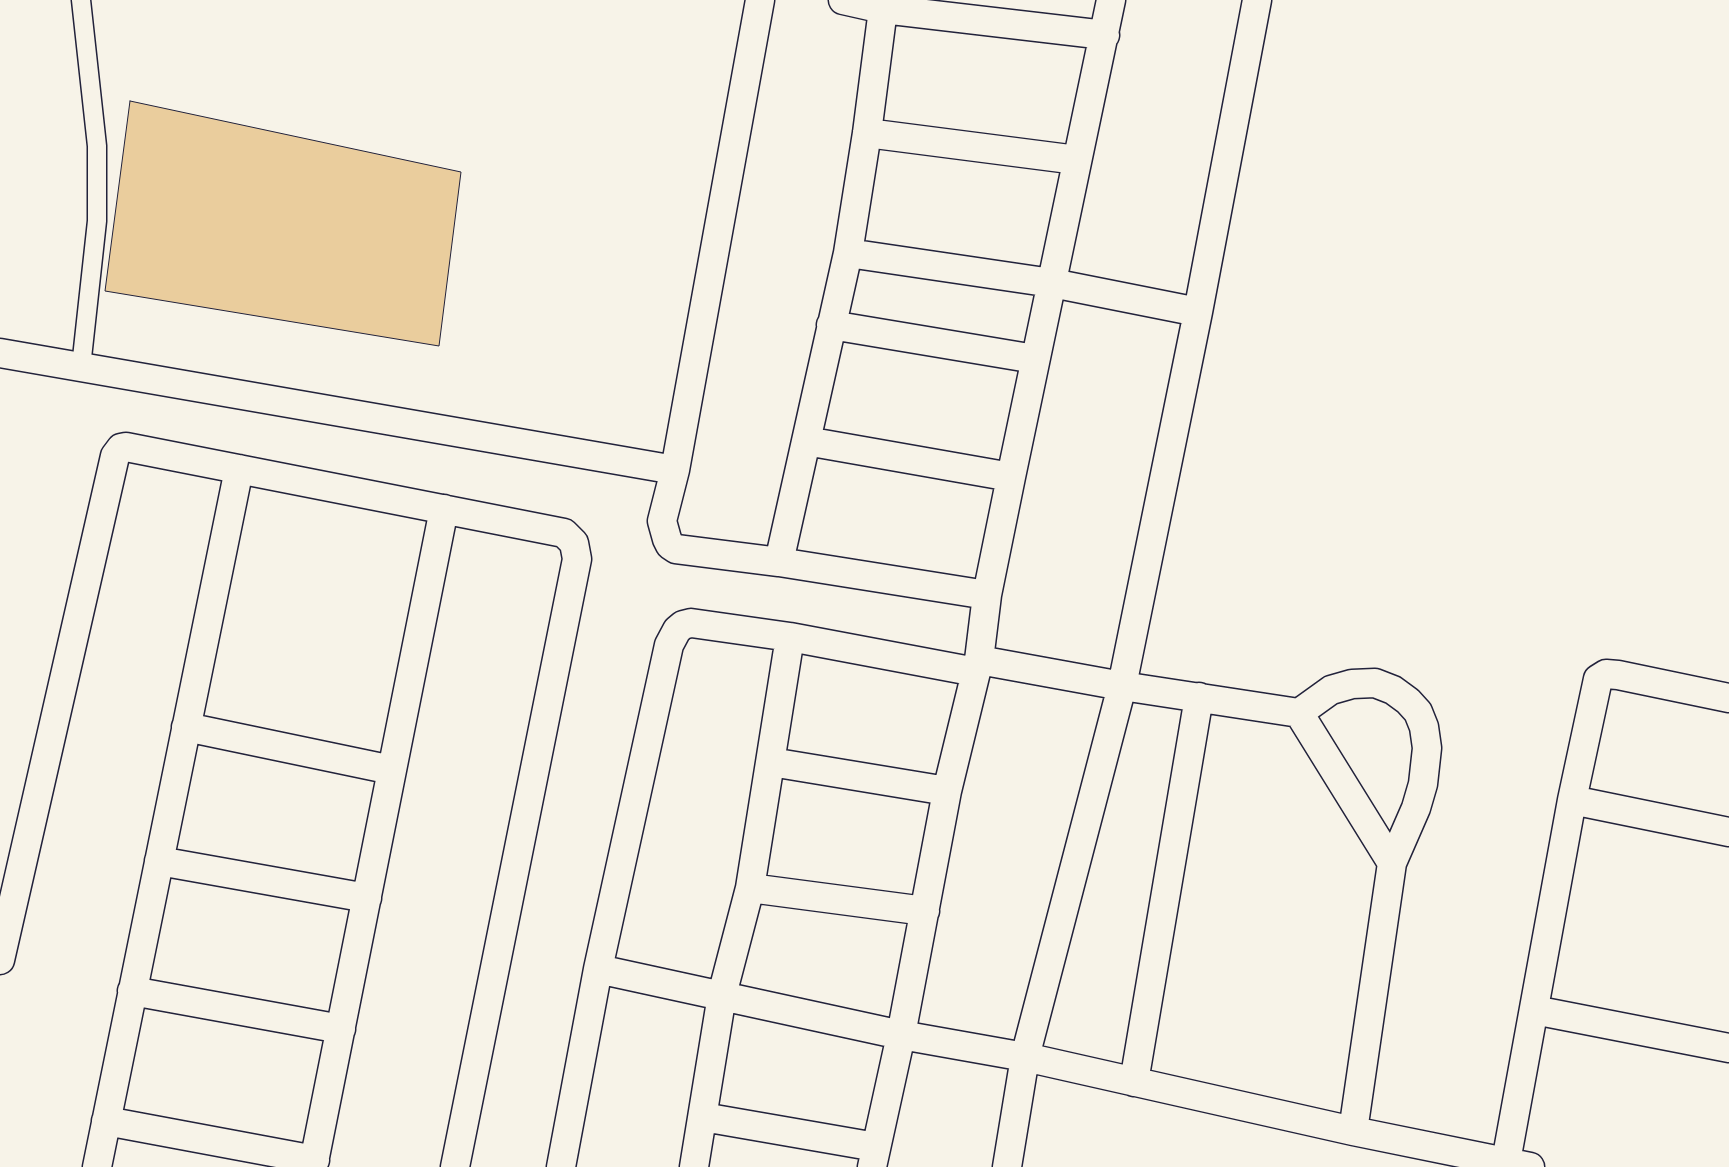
<!DOCTYPE html>
<style>
body{margin:0}
canvas{display:block;background:#f7f3e8}
</style>
<canvas width="1729" height="1167"></canvas>
<script>
const ctx = document.querySelector('canvas').getContext('2d');
ctx.lineJoin = 'round';
function fill(path, color) { ctx.fillStyle = color; ctx.fill(path, 'evenodd'); }
const poly = rows => new Path2D(rows.map(r => 'M' + r).join(''));
function strokePath(path, color, width, dash) { ctx.strokeStyle = color; ctx.lineWidth = width; ctx.lineCap = dash ? 'butt' : 'round'; ctx.setLineDash(dash || []); ctx.stroke(path); }
const building = poly([
 [130,101,461,172,439,346,105,291,130,101]
]);
fill(building, '#eacd9d');
strokePath(building, '#22223b', 1);
const service = poly([
 [81,367,97,221,97,146,81,0]
]);
const minor = poly([
 [760,0,675,470,662,521,667,539,670,545,676,549,779,562,987,595],
 [843,0,883,9,1105,35],
 [1257,0,1198,312,1122,686,1299,713,1392,863,1353,1131],
 [867,133,1077,160],
 [848,253,1052,283,1198,312],
 [831,325,1035,359],
 [0,353,675,470],
 [806,441,1011,477],
 [779,562,848,253,867,133,883,9],
 [1299,713,1331,690,1352,684,1375,683,1393,690,1408,701,1418,712,1424,727,1427,748,1423,784,1416,808,1392,863],
 [186,727,392,770],
 [771,762,947,791],
 [1572,800,1729,832],
 [159,861,367,898],
 [750,888,925,911],
 [0,960,115,456,121,448,126,447,564,533,574,543,577,559,455,1167],
 [598,969,901,1035,1025,1057,1353,1131,1530,1167],
 [132,991,341,1029],
 [1534,1010,1729,1048],
 [1134,1082,1199,697],
 [703,1117,876,1147],
 [106,1121,315,1160],
 [97,1167,239,469],
 [313,1167,444,509],
 [561,1167,598,969,669,645,677,630,683,625,691,623,790,637,976,672,947,791,901,1035,872,1167],
 [694,1167,722,995,750,888,790,637],
 [1007,1167,1025,1057,1122,686,979,660,987,595,1011,477,1111,0],
 [1505,1167,1572,800,1598,679,1606,674,1618,675,1729,698]
]);
strokePath(service, '#22223b', 21);
strokePath(minor, '#22223b', 31);
strokePath(service, '#f7f3e8', 18);
strokePath(minor, '#f7f3e8', 28);
</script>
